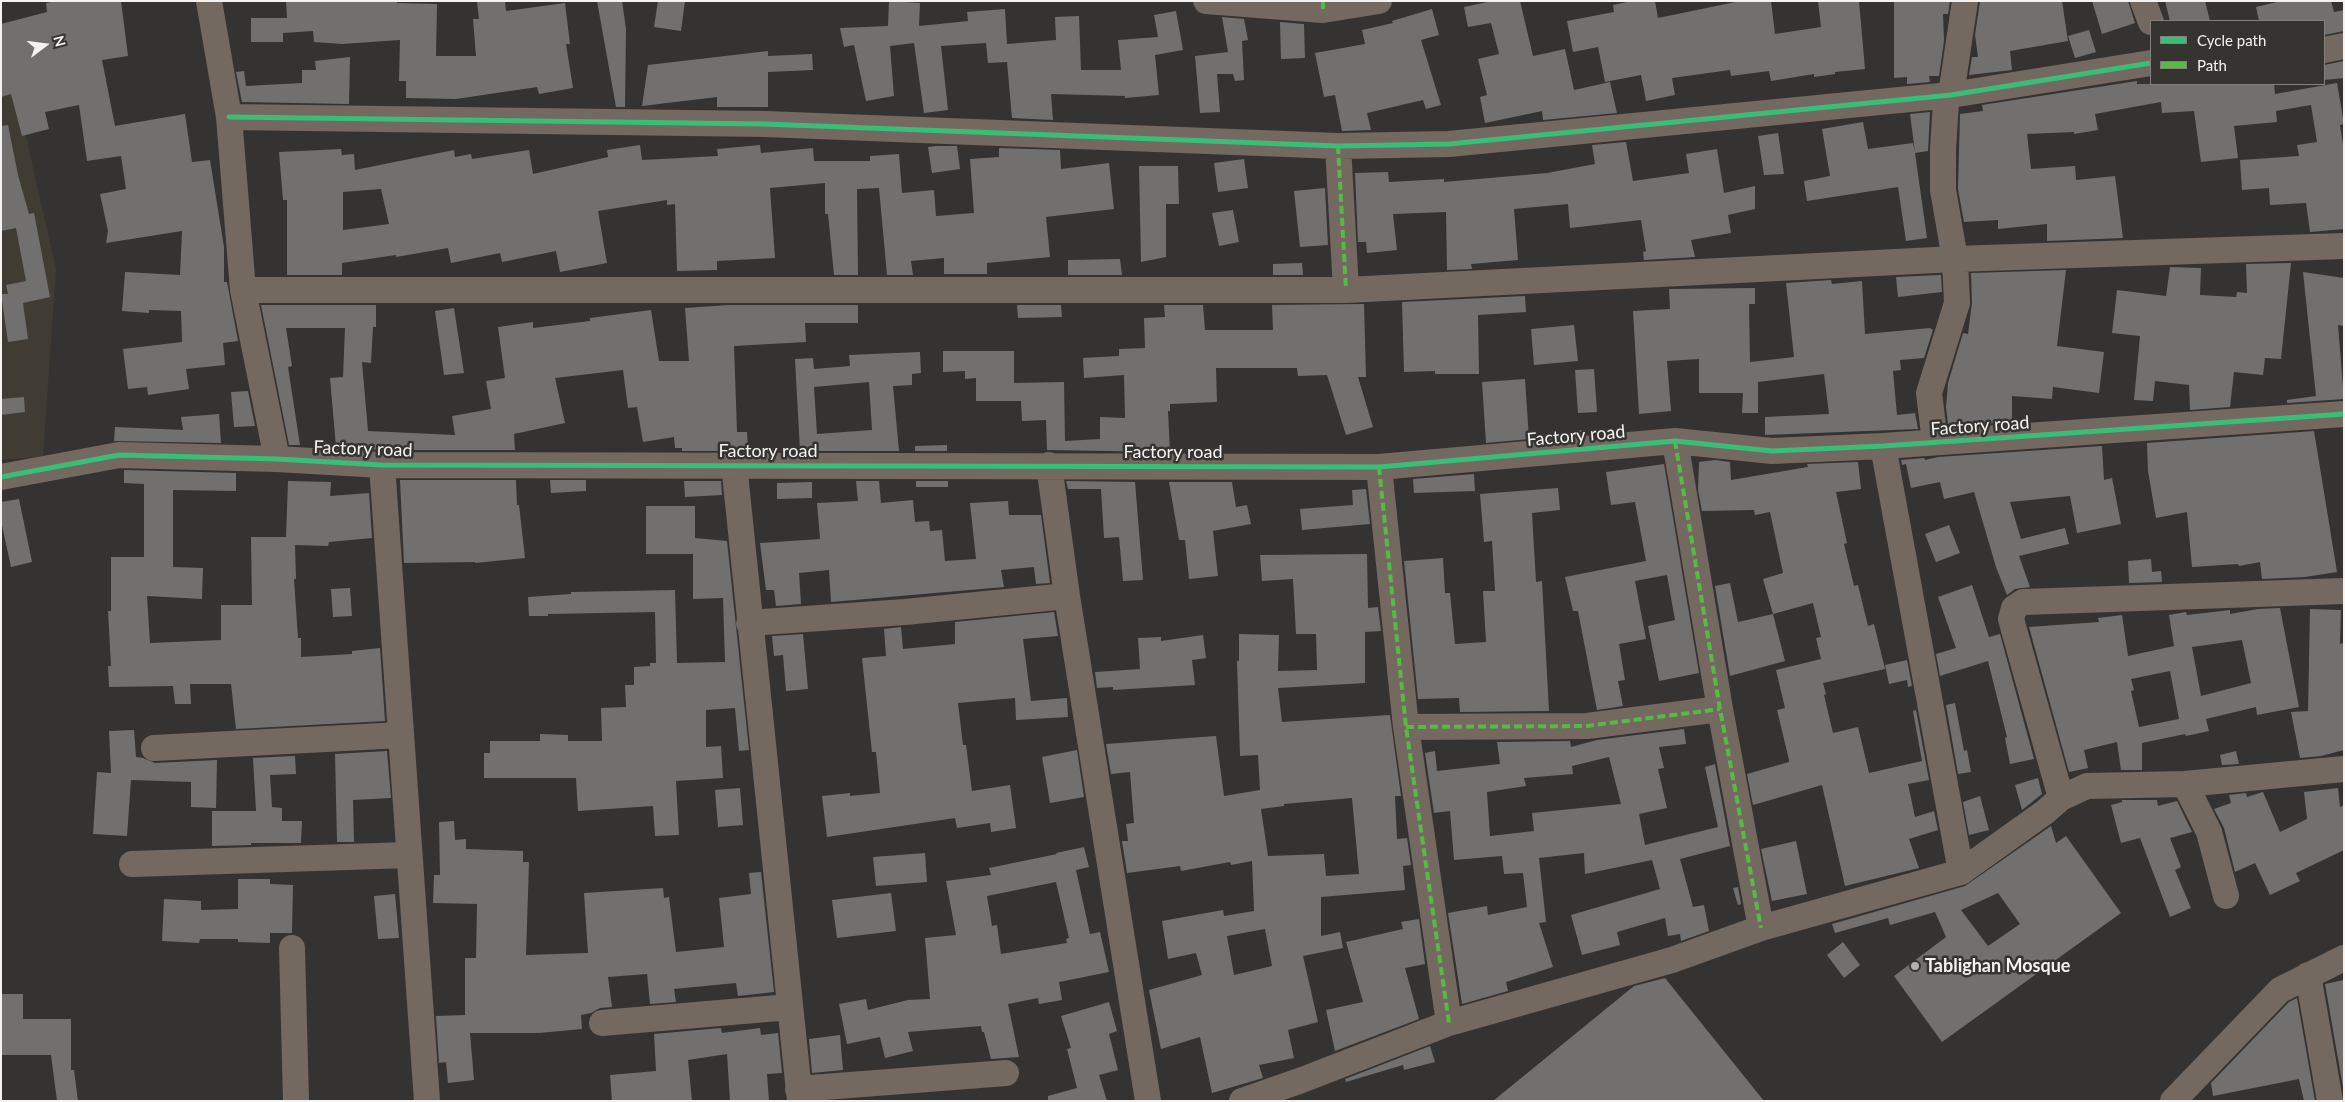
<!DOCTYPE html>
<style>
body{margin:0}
#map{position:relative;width:2345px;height:1102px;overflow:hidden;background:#353331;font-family:Lato,sans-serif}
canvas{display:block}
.frame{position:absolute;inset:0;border:2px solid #f5f3f1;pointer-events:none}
.legend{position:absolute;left:2150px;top:20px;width:175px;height:65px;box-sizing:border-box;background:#363430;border:1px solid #82807d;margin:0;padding:6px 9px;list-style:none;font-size:15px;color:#f5f3f1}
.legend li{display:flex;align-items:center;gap:10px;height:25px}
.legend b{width:25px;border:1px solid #82807d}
.north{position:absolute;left:20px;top:20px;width:50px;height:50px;-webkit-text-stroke:4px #363430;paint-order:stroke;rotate:75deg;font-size:14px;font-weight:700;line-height:20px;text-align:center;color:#f5f3f1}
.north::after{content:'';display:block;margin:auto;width:18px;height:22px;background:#f5f3f1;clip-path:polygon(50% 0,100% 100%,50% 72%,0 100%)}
</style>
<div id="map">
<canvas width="2345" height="1102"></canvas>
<div class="frame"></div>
<ul class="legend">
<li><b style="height:6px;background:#3abd76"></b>Cycle path</li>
<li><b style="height:6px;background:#58b947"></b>Path</li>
</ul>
<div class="north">N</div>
</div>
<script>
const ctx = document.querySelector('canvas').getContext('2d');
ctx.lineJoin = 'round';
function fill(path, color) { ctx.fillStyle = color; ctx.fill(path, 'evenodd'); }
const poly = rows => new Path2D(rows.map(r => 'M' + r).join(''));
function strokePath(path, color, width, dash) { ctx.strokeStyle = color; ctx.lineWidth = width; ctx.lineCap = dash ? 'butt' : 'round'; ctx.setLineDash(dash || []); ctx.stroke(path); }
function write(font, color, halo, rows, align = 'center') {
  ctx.font = font + ' Lato,sans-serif'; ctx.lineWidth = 5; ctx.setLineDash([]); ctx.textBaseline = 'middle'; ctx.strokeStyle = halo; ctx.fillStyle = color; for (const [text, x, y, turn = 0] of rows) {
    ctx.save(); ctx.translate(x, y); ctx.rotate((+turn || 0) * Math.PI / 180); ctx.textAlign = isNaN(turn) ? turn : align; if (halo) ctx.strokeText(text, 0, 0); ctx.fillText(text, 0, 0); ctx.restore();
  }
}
fill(poly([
 [1,26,56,269,43,457,1,460]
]), '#403b33');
fill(poly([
 [57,1,121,1,128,56,102,60,115,126,185,114,192,162,210,160,224,247,224,282,227,282,238,341,223,343,225,365,186,369,189,389,148,395,147,387,128,389,123,349,182,342,181,311,149,310,149,313,122,311,125,272,180,275,182,231,106,243,108,231,100,194,126,189,121,156,87,161,79,105,45,112,49,129,22,136,11,94,1,97,1,24,47,12,46,3],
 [286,1,397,1,397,3,437,4,436,56,476,56,473,19,479,19,477,2,505,1,506,11,565,3,570,44,566,44,573,88,539,94,537,87,456,99,406,98,406,81,399,81,400,40,342,44,314,42,313,31,283,33,283,42,251,42,251,18,287,18],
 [597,1,622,1,626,29,625,107,616,107],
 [658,1,685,1,681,31,654,27],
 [889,1,920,3,919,26,968,21,967,12,1005,9,1007,44,1056,40,1055,17,1079,16,1081,70,1121,70,1118,40,1158,37,1154,15,1176,11,1183,50,1155,55,1159,95,1125,98,1125,96,1051,94,1053,120,1012,118,1007,62,988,63,986,43,941,46,948,110,924,113,914,43,890,46,894,96,866,101,854,45,844,47,840,28,888,26],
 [1492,1,1520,1,1533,56,1565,49,1574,90,1610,82,1617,113,1543,120,1542,111,1485,123,1480,97,1487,95,1478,59,1499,54,1491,23,1468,27,1464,7],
 [1632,1,1655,1,1658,18,1740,1,1771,1,1775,34,1821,27,1818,1,1859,1,1865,69,1835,72,1835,74,1814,77,1814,74,1771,81,1769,71,1731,76,1730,70,1672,78,1675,95,1646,101,1641,75,1605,82,1598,47,1573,52,1567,21,1614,12,1613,5],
 [1894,1,1950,1,1948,14,1943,14,1944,41,1939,76,1929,76,1930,82,1907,84,1907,77,1894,78],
 [1980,1,2062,1,2068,41,2010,51,2012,70,1969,75,1972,57,1978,57,1975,35],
 [2092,1,2128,1,2135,23,2102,34],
 [2165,1,2205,1,2210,21,2170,21],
 [2281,1,2331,1,2334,12,2344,10,2344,31,2324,35,2324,21,2259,21,2256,7],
 [1432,9,1439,35,1421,40,1441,105,1426,109,1423,100,1367,113,1371,130,1342,131,1335,95,1324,97,1315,53,1365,44,1362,30,1393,23,1392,21],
 [1222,17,1244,19,1248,40,1242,41,1244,80,1235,81,1233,74,1217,74,1220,112,1200,113,1195,56,1228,52],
 [1280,22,1304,24,1305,58,1281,59],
 [2089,30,2096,52,2075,58,2068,36],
 [768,51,768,56,812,54,813,70,768,72,768,107,717,107,717,97,642,106,648,65],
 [350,57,349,104,242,102,236,72,244,71,246,86,302,83,302,70,316,70,315,61],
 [2344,61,2344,78,2324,80,2324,65],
 [2137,81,2137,84,2274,84,2275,94,2337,83,2344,124,2340,125,2344,151,2344,229,2310,232,2306,203,2270,205,2269,188,2242,190,2240,160,2299,156,2297,145,2317,142,2311,105,2276,111,2277,122,2234,126,2238,158,2201,162,2194,111,2162,113,2161,102,2095,114,2098,130,2074,134,2074,132,2027,134,2031,169,2075,166,2076,180,2115,176,2123,238,2047,241,2047,224,1998,229,1998,220,1964,222,1958,189,1960,114,1983,111,1982,105],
 [1930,112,1928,151,1915,153,1927,238,1906,241,1898,187,1807,201,1804,181,1830,176,1822,129,1863,122,1868,149,1913,143,1915,152,1910,114],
 [8,125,18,175,29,214,34,213,50,297,23,303,28,339,8,342,1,294,8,294,6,285,26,281,16,228,1,231,1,126],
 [1778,133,1784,174,1764,175,1758,136],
 [1626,142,1633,181,1689,173,1686,154,1717,149,1724,193,1755,186,1755,209,1728,215,1731,233,1691,240,1695,257,1644,260,1643,252,1646,251,1641,220,1570,228,1568,204,1514,209,1518,260,1471,264,1472,269,1447,270,1446,212,1393,214,1397,250,1367,253,1366,242,1358,242,1355,173,1388,172,1389,182,1444,179,1444,182,1547,173,1595,164,1592,145],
 [640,145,642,160,718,156,717,149,760,145,761,153,813,148,814,161,870,161,870,156,899,154,902,193,934,190,936,216,974,213,970,159,999,157,999,148,1060,150,1061,169,1109,163,1114,209,1046,217,1050,257,987,263,987,274,944,274,944,258,911,261,913,275,887,275,879,188,857,189,858,275,834,275,828,214,825,214,825,183,770,188,775,258,717,261,717,270,677,271,675,204,667,205,667,200,598,211,607,263,560,272,556,251,502,262,500,253,451,263,448,248,396,257,396,255,342,263,342,275,287,275,287,200,283,200,279,152,341,149,342,155,354,154,355,170,454,150,455,157,471,154,472,159,529,150,533,174,608,157,607,150],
 [381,189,389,224,343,230,343,192],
 [936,146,957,146,960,169,932,173,928,147],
 [1244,159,1248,188,1218,192,1214,163],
 [1139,166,1178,166,1179,204,1166,204,1166,257,1141,262],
 [1325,188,1328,245,1300,247,1294,191],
 [1233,210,1239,242,1219,246,1212,213],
 [1120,259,1122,275,1068,275,1068,260],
 [1302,263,1303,275,1273,275,1273,264],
 [2291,263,2281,359,2265,358,2263,375,2234,372,2230,407,2190,410,2189,385,2155,381,2153,401,2134,400,2140,336,2112,333,2117,290,2166,296,2170,267,2201,268,2200,295,2236,297,2237,292,2247,293,2246,264],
 [2066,270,2057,346,2104,352,2099,393,2053,387,2052,399,2012,396,2012,422,1962,425,1948,424,1946,407,1948,383,1963,333,1968,334,1972,303,1971,273],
 [2303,272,2344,278,2344,326,2338,325,2344,399,2287,403,2287,400,2316,396],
 [1941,275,1942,292,1898,297,1896,277],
 [1831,280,1832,284,1862,281,1865,334,1930,328,1933,330,1924,358,1900,360,1901,370,1893,371,1897,415,1915,413,1918,429,1765,435,1765,417,1829,414,1824,374,1758,382,1758,413,1742,413,1743,393,1699,393,1699,359,1667,361,1671,411,1639,414,1633,311,1670,309,1669,289,1755,288,1755,304,1749,304,1750,362,1794,357,1786,283],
 [1525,296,1526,312,1478,315,1479,374,1435,374,1435,371,1404,372,1402,302],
 [1364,304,1366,377,1358,377,1373,427,1346,435,1327,375,1298,376,1297,368,1216,368,1217,402,1170,404,1170,411,1168,411,1170,452,1047,450,1046,420,1022,421,1021,401,976,401,976,378,965,379,965,371,943,372,943,351,1014,351,1014,383,1064,382,1065,441,1100,439,1100,417,1125,418,1124,375,1084,378,1083,358,1119,356,1119,349,1145,348,1144,318,1165,317,1164,305,1203,305,1205,330,1273,330,1272,305],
 [261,305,376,305,376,327,373,327,371,363,362,362,368,431,455,435,452,416,491,409,486,381,505,378,498,327,533,322,533,328,590,321,590,318,651,310,659,361,689,361,685,308,729,305,858,305,858,323,805,323,806,342,734,346,737,432,747,432,748,451,682,451,682,448,675,448,674,437,643,442,637,407,628,408,623,370,555,378,565,423,514,434,515,450,382,450,336,447,330,378,343,377,345,328,286,328,292,366,288,367,300,445,289,445],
 [1017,305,1061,305,1062,317,1018,318],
 [454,308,464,373,444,375,435,311],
 [1574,325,1578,361,1534,365,1531,329],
 [920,352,921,373,912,374,912,385,893,386,899,451,800,451,795,359,813,358,814,369,850,366,849,355],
 [869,382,872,430,817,434,814,387],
 [1594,369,1597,412,1578,413,1575,370],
 [1525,379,1529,439,1486,443,1482,382],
 [248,391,255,426,234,427,231,392],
 [24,397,25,412,1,415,1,399],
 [219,414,221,443,114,441,115,427,183,430,181,417],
 [1583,430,1584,434,1532,438,1532,436],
 [2314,431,2337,572,2305,577,2262,579,2260,562,2239,566,2238,564,2192,567,2187,512,2156,518,2148,471,2147,443],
 [947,445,947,451,915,451,915,446],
 [2102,446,2104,480,2112,478,2121,524,2077,533,2070,496,2010,502,2021,539,2065,528,2069,544,2019,556,2030,587,2015,589,2007,595,1996,567,1974,492,1944,499,1940,482,1911,488,1906,464,1902,465,1901,460,1924,458,1925,460,1938,457],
 [1715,460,1730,462,1731,480,1808,467,1807,464,1858,462,1861,489,1836,492,1847,543,1844,544,1854,586,1858,585,1868,626,1874,624,1885,669,1823,683,1826,694,1824,695,1833,733,1858,727,1869,773,1922,761,1913,711,1916,710,1929,780,1908,784,1915,817,1934,811,1938,830,1909,839,1919,868,1845,886,1822,785,1753,805,1747,774,1789,762,1789,760,1777,710,1785,708,1776,670,1821,659,1816,638,1821,637,1813,603,1773,614,1763,579,1783,573,1770,512,1755,515,1754,510,1702,511,1698,490,1699,462],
 [1664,464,1699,673,1659,681,1648,626,1675,620,1667,575,1635,581,1646,639,1619,644,1625,680,1618,681,1623,706,1597,710,1578,611,1573,611,1565,577,1646,561,1635,502,1611,505,1606,472],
 [124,470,236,473,236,491,173,490,173,567,203,568,202,599,147,596,150,643,221,640,221,605,252,605,251,537,286,537,288,481,331,482,330,496,369,493,372,538,329,542,328,546,295,545,296,579,294,579,298,638,301,638,301,657,352,654,352,651,380,648,385,721,236,729,231,684,190,684,191,704,175,704,173,686,109,687,108,666,111,666,108,611,111,611,111,557,144,557,144,484,124,483],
 [1474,474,1475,491,1414,493,1413,479],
 [400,480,516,480,517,505,519,505,525,558,475,563,475,562,404,563],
 [550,480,586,480,586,491,551,493],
 [684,481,721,481,722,495,685,497],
 [856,481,879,481,881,503,913,500,915,522,929,521,930,531,942,530,945,561,976,559,970,503,1008,501,1009,515,1041,515,1050,583,1036,584,1034,567,1001,570,1004,587,831,602,829,570,799,573,801,604,776,606,774,590,766,590,760,543,820,539,817,503,858,501],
 [916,481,948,481,948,487,916,487],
 [1066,481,1135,482,1143,580,1123,581,1119,537,1104,538,1101,489,1068,489],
 [812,482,812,498,777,499,777,483],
 [1169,482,1232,482,1236,507,1247,505,1251,524,1213,531,1218,576,1189,579,1185,540,1179,540],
 [1558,488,1560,510,1532,513,1536,582,1542,581,1549,711,1460,712,1459,698,1418,699,1404,561,1443,558,1445,593,1450,593,1455,644,1486,642,1483,591,1495,591,1492,541,1484,542,1480,494],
 [1366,489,1370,524,1302,530,1300,509,1353,505,1352,490],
 [19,499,32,562,11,567,1,521,1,502],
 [646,506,695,506,695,538,727,541,749,750,739,751,735,708,706,710,706,747,721,746,723,778,676,781,679,835,655,836,653,806,578,811,576,778,484,778,484,753,490,753,490,741,540,741,540,734,568,735,568,741,602,741,601,708,626,707,625,685,634,685,634,667,650,666,650,663,656,663,655,612,548,614,548,616,529,616,528,597,571,594,571,592,675,590,677,663,725,662,723,598,693,599,693,554,646,554],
 [1949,525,1960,553,1936,562,1925,534],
 [1367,554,1368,608,1378,607,1381,631,1365,632,1365,683,1278,688,1282,722,1390,715,1401,796,1395,796,1397,839,1407,838,1411,865,1403,866,1405,890,1321,897,1321,936,1340,932,1343,948,1303,956,1318,1022,1288,1030,1294,1058,1259,1065,1263,1078,1212,1093,1200,1037,1161,1049,1149,990,1202,975,1196,953,1168,959,1162,921,1223,910,1224,916,1254,911,1252,861,1231,865,1230,862,1181,871,1180,866,1127,873,1122,841,1128,841,1126,824,1134,823,1130,772,1111,774,1106,744,1216,736,1224,796,1260,790,1258,755,1240,756,1237,661,1239,661,1239,634,1279,635,1278,671,1317,670,1316,634,1296,634,1293,579,1262,581,1260,555],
 [1352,798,1359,874,1326,876,1324,854,1268,856,1261,809,1284,806,1284,804],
 [1265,929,1272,966,1234,975,1227,936],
 [2151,559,2152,572,2161,571,2162,582,2129,583,2128,561],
 [1730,583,1738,622,1773,614,1785,661,1730,676,1715,586],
 [1972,585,1989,637,2000,634,2034,759,2010,764,2005,738,2007,737,1988,661,1940,676,1936,654,1956,648,1938,597],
 [350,588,352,616,333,617,331,589],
 [2280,608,2299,707,2257,715,2256,707,2206,719,2209,731,2186,736,2185,734,2142,743,2142,770,2121,770,2117,742,2084,750,2088,768,2069,772,2029,627,2099,622,2098,618,2122,615,2128,656,2174,646,2169,615,2186,612,2187,615,2230,610,2230,614,2258,609],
 [2242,640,2251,683,2201,696,2192,647],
 [2170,671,2179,719,2139,727,2131,691,2134,690,2131,679],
 [2310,609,2341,610,2340,644,2344,643,2344,750,2321,756,2300,758,2291,712,2308,711],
 [1054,612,1058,636,1023,639,1031,701,1067,698,1068,717,1016,720,1015,698,958,703,963,745,966,745,972,791,1010,785,1016,828,991,832,990,823,957,828,955,818,827,837,822,796,850,793,850,796,880,793,876,752,872,752,862,658,886,656,884,629,901,627,903,649,955,644,955,622],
 [803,634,808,689,786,691,783,655,774,656,772,636],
 [1203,635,1206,658,1192,660,1195,685,1113,690,1113,687,1097,688,1095,672,1140,669,1138,638,1161,637,1161,641],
 [1907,660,1912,686,1908,687,1907,680,1889,684,1885,665],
 [1955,703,1964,751,1967,750,1971,772,1958,774,1946,705],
 [1684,729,1686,744,1659,747,1664,768,1658,769,1667,808,1639,814,1645,845,1718,827,1705,767,1715,764,1730,846,1680,859,1693,907,1704,905,1709,931,1681,941,1680,934,1668,936,1665,918,1617,932,1620,945,1582,955,1571,915,1660,889,1652,860,1585,874,1584,853,1539,858,1546,922,1539,923,1553,967,1506,982,1508,991,1462,1004,1448,913,1487,906,1488,915,1527,907,1523,873,1504,874,1502,856,1454,860,1450,811,1434,813,1425,753,1435,751,1437,771,1500,764,1497,742,1570,741,1571,747,1597,740],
 [1609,757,1621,804,1532,813,1534,831,1490,836,1487,792,1526,786,1524,778,1573,774,1572,766],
 [134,730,136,757,143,758,155,763,217,760,216,808,191,807,191,782,131,780,127,836,93,834,97,772,111,773,109,731],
 [1077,750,1084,797,1050,803,1042,757],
 [387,751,391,798,353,800,354,842,337,842,335,754],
 [2236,751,2239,764,2222,765,2220,755],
 [295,756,296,774,270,775,272,807,282,808,282,821,302,821,301,843,251,843,251,845,212,846,212,811,256,811,253,758],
 [2038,778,2042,794,2022,810,2015,785],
 [740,788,743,825,718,827,715,790],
 [2338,788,2340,807,2344,805,2344,850,2296,873,2300,881,2270,895,2255,863,2235,872,2224,828,2214,809,2231,803,2229,795,2246,793,2247,797,2263,792,2280,832,2307,819,2304,792],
 [1980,796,1989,830,1969,835,1963,802],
 [2122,800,2157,800,2158,806,2177,801,2192,832,2170,838,2181,867,2175,870,2191,908,2170,917,2140,838,2121,843,2111,805,2122,802],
 [454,821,455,840,466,839,466,849,523,851,523,862,529,862,526,955,588,953,584,893,663,888,664,898,669,897,676,952,724,947,719,898,751,894,749,873,761,872,774,992,738,996,736,983,674,989,676,1002,650,1004,647,974,608,977,612,1007,600,1008,591,1013,581,1015,582,1029,539,1033,470,1033,474,1080,448,1083,446,1062,439,1063,436,1016,465,1015,465,958,476,958,477,904,433,903,434,875,440,875,439,822],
 [2051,826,2056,843,2066,836,2121,913,1942,1042,1894,976,1946,937,1935,912,1890,925,1888,918,1835,933,1832,924,1965,886],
 [1998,893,2020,924,1988,946,1961,910],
 [1796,841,1807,894,1772,901,1761,849],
 [1084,847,1089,867,1076,870,1090,934,1100,932,1109,972,1059,982,1062,1000,1039,1004,1038,998,1008,1004,1019,1057,991,1059,984,1032,982,1032,981,1026,908,1032,913,1051,885,1058,880,1037,847,1044,839,1004,866,999,868,1010,908,1000,930,999,925,938,956,935,946,881,991,875,989,868,1057,854,1056,853],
 [1056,882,1069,938,1066,939,1067,943,1001,954,997,925,992,926,987,896],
 [925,853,927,882,876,886,873,857],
 [238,879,270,879,270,884,293,885,292,933,270,933,270,943,238,942,238,939,200,939,199,943,162,941,164,899,201,901,201,910,238,909],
 [1738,887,1741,904,1738,905,1733,888],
 [891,893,896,931,837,938,832,900],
 [395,894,399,938,378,939,374,896],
 [1419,919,1425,964,1405,968,1419,1019,1335,1051,1326,1010,1363,1002,1346,942,1403,929,1401,922],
 [1843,942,1860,965,1844,978,1827,955],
 [1665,978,1764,1101,1493,1101,1634,986],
 [2344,980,2344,1093,2325,984],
 [1,994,23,994,23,1019,71,1019,71,1070,74,1070,78,1101,57,1101,51,1055,1,1055],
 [2297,998,2315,1101,2304,1101,2299,1079,2213,1096,2211,1083,2289,1002],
 [1109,1002,1117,1031,1109,1034,1118,1070,1099,1075,1107,1101,1048,1101,1048,1096,1077,1088,1067,1049,1071,1048,1061,1016],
 [721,1028,722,1033,760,1028,761,1035,778,1033,782,1073,767,1074,769,1101,730,1101,727,1054,688,1060,692,1101,612,1101,610,1075,656,1071,654,1034],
 [840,1035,843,1070,812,1073,809,1039],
 [1430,1046,1435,1062,1404,1070,1403,1065,1346,1082,1345,1079]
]), '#71706f');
strokePath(poly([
 [209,1,229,117,243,290,277,459],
 [1206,1,1323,10,1379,1],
 [2143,1,2151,22],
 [2324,50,2344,46],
 [229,117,765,124,1338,146,1449,144,1951,95,2151,63],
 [1338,146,1346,290],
 [243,290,1346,290,1955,259,2344,246],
 [1675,441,1720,709,1761,928],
 [1935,442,1929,393,1957,303,1955,259,1943,190,1943,149,1946,102,1951,95,1965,1],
 [1883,446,1961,872],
 [734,464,800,1101],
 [382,465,427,1101],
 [1049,465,1067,596,1148,1101],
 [1379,467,1406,727,1449,1023],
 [1,477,119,455,277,459,382,465,1379,467,1675,441,1772,451,1883,446,2344,414],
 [749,623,905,612,1067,596],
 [1406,727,1587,726,1720,709],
 [154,748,401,735],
 [2185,784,2209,832,2226,896],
 [2061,798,2011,619,2014,608,2023,602,2344,591],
 [132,864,409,855],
 [292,948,296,1101],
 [2308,975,2330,1101],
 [602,1023,790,1007],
 [798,1089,1006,1073],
 [1242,1101,1302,1080,1449,1023,1672,960,1761,928,1961,872,2045,812,2061,798,2087,786,2185,784,2344,769],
 [2173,1101,2280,990,2344,958]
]), '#746961', 26);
strokePath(poly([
 [1323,1,1323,10],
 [1338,146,1346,290],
 [1675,441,1720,709,1761,928],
 [1379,467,1406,727,1449,1023],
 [1406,727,1587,726,1720,709]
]), '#58b947', 4, [8, 4]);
strokePath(poly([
 [229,117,765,124,1338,146,1449,144,1951,95,2151,63],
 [1,477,119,455,277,459,382,465,1379,467,1675,441,1772,451,1883,446,2344,414]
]), '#3abd76', 5);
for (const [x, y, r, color] of [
 [1915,966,5,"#b2b0ae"]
]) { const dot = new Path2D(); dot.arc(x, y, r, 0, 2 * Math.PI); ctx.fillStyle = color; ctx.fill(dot); strokePath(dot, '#363430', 2); }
write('18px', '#f5f3f1', '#363430', [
 ["Factory road",1980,426,-4],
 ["Factory road",1576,436,-5],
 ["Factory road",363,449,2],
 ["Factory road",768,451],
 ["Factory road",1173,452]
]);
write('bold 18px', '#f5f3f1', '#363430', [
 ["Tablighan Mosque",1925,966]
], 'left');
</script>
